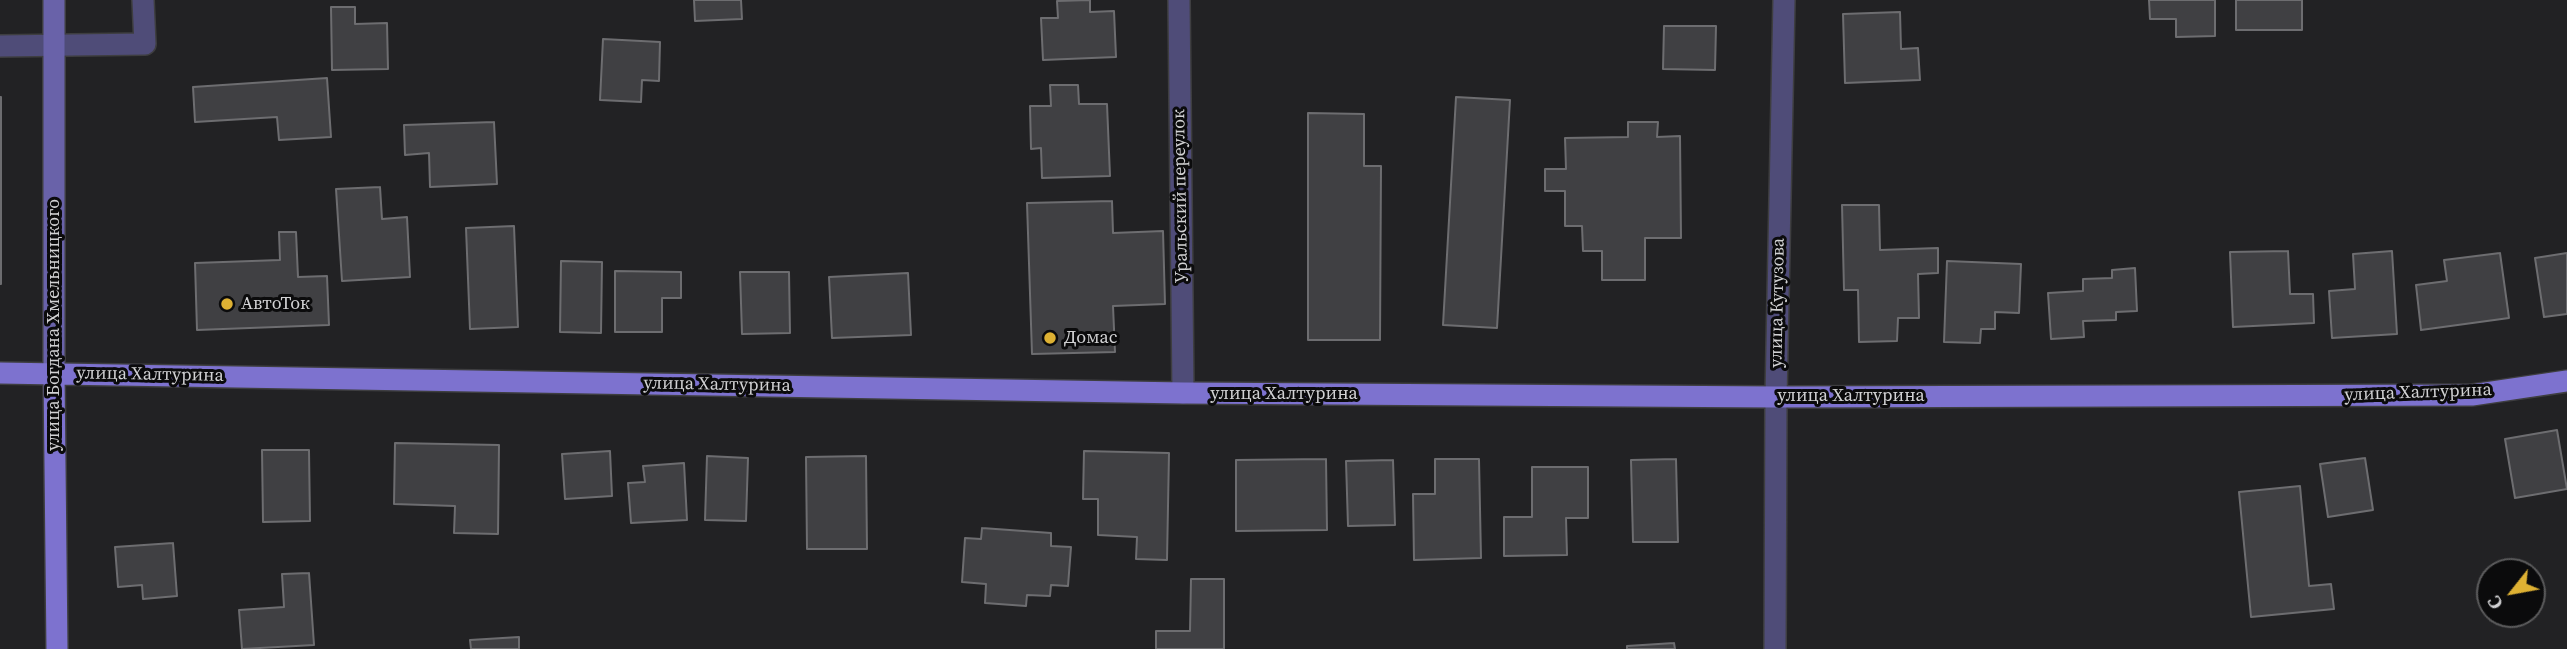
<!DOCTYPE html>
<meta charset="utf-8">
<style>
body{margin:0}
#map{position:relative;width:2567px;height:649px;overflow:hidden;background:#222224;font-family:"Source Serif 4",serif}
canvas{display:block}
.north{position:absolute;left:2476px;top:558px;width:70px;height:70px;box-sizing:border-box;background:#0b0b0c;border:2px solid #5b5b5c;border-radius:50%;rotate:239deg;font-size:19px;font-weight:700;line-height:28px;text-align:center;color:#d2d2d4}
.north::after{content:'';display:block;margin:auto;width:24px;height:32px;background:#deb133;clip-path:polygon(50% 0,100% 100%,50% 72%,0 100%)}
</style>
<div id="map">
<canvas width="2567" height="649"></canvas>
<div class="north">С</div>
</div>
<script>
const ctx = document.querySelector('canvas').getContext('2d');
ctx.lineJoin = 'round';
function fill(path, color) { ctx.fillStyle = color; ctx.fill(path, 'evenodd'); }
const poly = rows => new Path2D(rows.map(r => 'M' + r).join(''));
function strokePath(path, color, width, dash) { ctx.strokeStyle = color; ctx.lineWidth = width; ctx.lineCap = dash ? 'butt' : 'round'; ctx.setLineDash(dash || []); ctx.stroke(path); }
function write(font, color, halo, rows, align = 'center') {
  ctx.font = font + ' "Source Serif 4",serif'; ctx.lineWidth = 6; ctx.setLineDash([]); ctx.textBaseline = 'middle'; ctx.strokeStyle = halo; ctx.fillStyle = color; for (const [text, x, y, turn = 0] of rows) {
    ctx.save(); ctx.translate(x, y); ctx.rotate((+turn || 0) * Math.PI / 180); ctx.textAlign = isNaN(turn) ? turn : align; if (halo) ctx.strokeText(text, 0, 0); ctx.fillText(text, 0, 0); ctx.restore();
  }
}
const building = poly([
 [694,0,741,0,742,19,695,21,694,0],
 [1090,0,1090,12,1114,11,1116,57,1043,60,1041,18,1058,18,1057,1,1090,0],
 [2149,0,2215,0,2215,36,2176,37,2176,19,2150,19,2149,0],
 [2236,0,2302,0,2302,30,2236,30,2236,0],
 [331,7,355,7,355,24,387,23,388,69,332,70,331,7],
 [1900,12,1901,49,1918,48,1920,80,1845,83,1843,14,1900,12],
 [1664,26,1716,26,1715,70,1663,69,1664,26],
 [603,39,660,42,659,81,642,80,641,102,600,100,603,39],
 [327,78,331,137,279,140,277,117,195,122,193,87,327,78],
 [1050,85,1078,85,1079,104,1107,104,1110,176,1042,178,1041,148,1031,149,1030,106,1051,106,1050,85],
 [0,97,1,97,1,284,0,284,0,97],
 [1456,97,1510,100,1497,328,1443,325,1456,97],
 [1308,113,1364,114,1364,166,1381,166,1380,340,1308,340,1308,113],
 [494,122,497,184,430,187,429,153,405,155,404,125,494,122],
 [1628,122,1658,122,1657,137,1680,136,1681,238,1645,238,1645,280,1602,280,1602,251,1583,251,1582,226,1565,226,1565,191,1545,191,1545,169,1566,169,1565,138,1628,137,1628,122],
 [380,187,382,219,407,217,410,277,342,281,336,189,380,187],
 [1112,201,1113,233,1163,231,1165,304,1113,306,1115,352,1032,354,1027,203,1112,201],
 [1842,205,1879,205,1880,250,1938,248,1938,273,1918,274,1919,318,1898,318,1897,341,1859,342,1858,290,1844,290,1842,205],
 [514,226,518,327,470,329,466,228,514,226],
 [279,232,296,232,298,277,327,276,329,325,197,330,195,263,280,260,279,232],
 [2288,251,2290,294,2313,294,2314,323,2233,327,2230,252,2288,251],
 [2392,251,2397,334,2332,338,2329,291,2355,289,2353,254,2392,251],
 [2500,253,2509,318,2421,330,2416,285,2447,281,2444,260,2500,253],
 [2567,253,2567,314,2544,317,2535,258,2567,253],
 [561,261,602,262,601,333,560,332,561,261],
 [1947,261,2021,264,2019,313,1995,312,1995,329,1981,329,1980,343,1944,342,1947,261],
 [2135,268,2137,311,2116,312,2116,320,2083,321,2084,337,2051,339,2048,293,2083,291,2083,279,2112,278,2112,270,2135,268],
 [615,271,681,272,681,298,662,298,662,332,615,332,615,271],
 [740,272,789,272,790,333,742,334,740,272],
 [908,273,911,335,832,338,829,277,908,273],
 [2557,430,2567,489,2515,498,2505,439,2557,430],
 [395,443,499,445,498,534,454,533,455,506,394,504,395,443],
 [262,450,309,450,310,521,263,522,262,450],
 [610,451,612,496,565,499,562,454,610,451],
 [1084,451,1169,453,1167,560,1136,559,1137,537,1098,535,1098,499,1083,499,1084,451],
 [707,456,748,458,746,521,705,520,707,456],
 [866,456,867,549,807,549,806,457,866,456],
 [2365,458,2373,510,2328,517,2320,464,2365,458],
 [1326,459,1327,530,1236,531,1236,460,1326,459],
 [1435,459,1479,459,1481,558,1414,560,1413,494,1435,494,1435,459],
 [1676,459,1678,542,1633,542,1631,460,1676,459],
 [1393,460,1395,525,1348,526,1346,461,1393,460],
 [684,463,687,520,631,523,628,483,645,482,643,466,684,463],
 [1532,467,1588,467,1588,518,1566,518,1567,555,1504,556,1504,517,1532,517,1532,467],
 [2300,486,2309,586,2331,584,2334,609,2251,617,2239,492,2300,486],
 [982,528,1051,533,1051,546,1071,547,1068,586,1051,585,1050,596,1027,595,1026,606,985,603,986,584,962,582,965,538,981,539,982,528],
 [173,543,177,596,143,599,142,585,118,587,115,547,173,543],
 [309,573,314,645,242,649,239,610,284,607,282,574,309,573],
 [1191,579,1224,579,1224,649,1156,649,1156,631,1190,631,1191,579],
 [519,637,519,649,471,649,470,640,519,637],
 [1674,643,1675,649,1627,649,1627,646,1674,643]
]);
fill(building, '#404043');
strokePath(building, '#6d6d70', 2);
const street = poly([
 [1179,0,1183,393],
 [0,46,145,44,143,0],
 [1775,649,1776,397,1784,0]
]);
const secondary = poly([
 [54,373,54,0]
]);
const primary = poly([
 [0,373,1183,393,1776,397,2472,395,2567,381],
 [54,373,57,649]
]);
strokePath(street, '#3e3e40', 24);
strokePath(secondary, '#3e3e40', 24);
strokePath(primary, '#3e3e40', 24);
strokePath(street, '#4f4c78', 21);
strokePath(secondary, '#6962a9', 21);
strokePath(primary, '#7d72cf', 21);
for (const [x, y, r, color] of [
 [227,304,7,"#deb133"],
 [1050,338,7,"#deb133"]
]) { const dot = new Path2D(); dot.arc(x, y, r, 0, 2 * Math.PI); ctx.fillStyle = color; ctx.fill(dot); strokePath(dot, '#0b0b0c', 2.5); }
write('18px', '#d2d2d4', '#0b0b0c', [
 ["Уральский переулок",1181,196,-91],
 ["улица Кутузова",1778,303,-89],
 ["улица Богдана Хмельницкого",54,325,-90],
 ["улица Халтурина",150,375,1],
 ["улица Халтурина",717,385,1],
 ["улица Халтурина",2418,393,-2],
 ["улица Халтурина",1284,394],
 ["улица Халтурина",1851,396]
]);
write('18px', '#d2d2d4', '#0b0b0c', [
 ["АвтоТок",241,304],
 ["Домас",1064,338]
], 'left');
</script>
